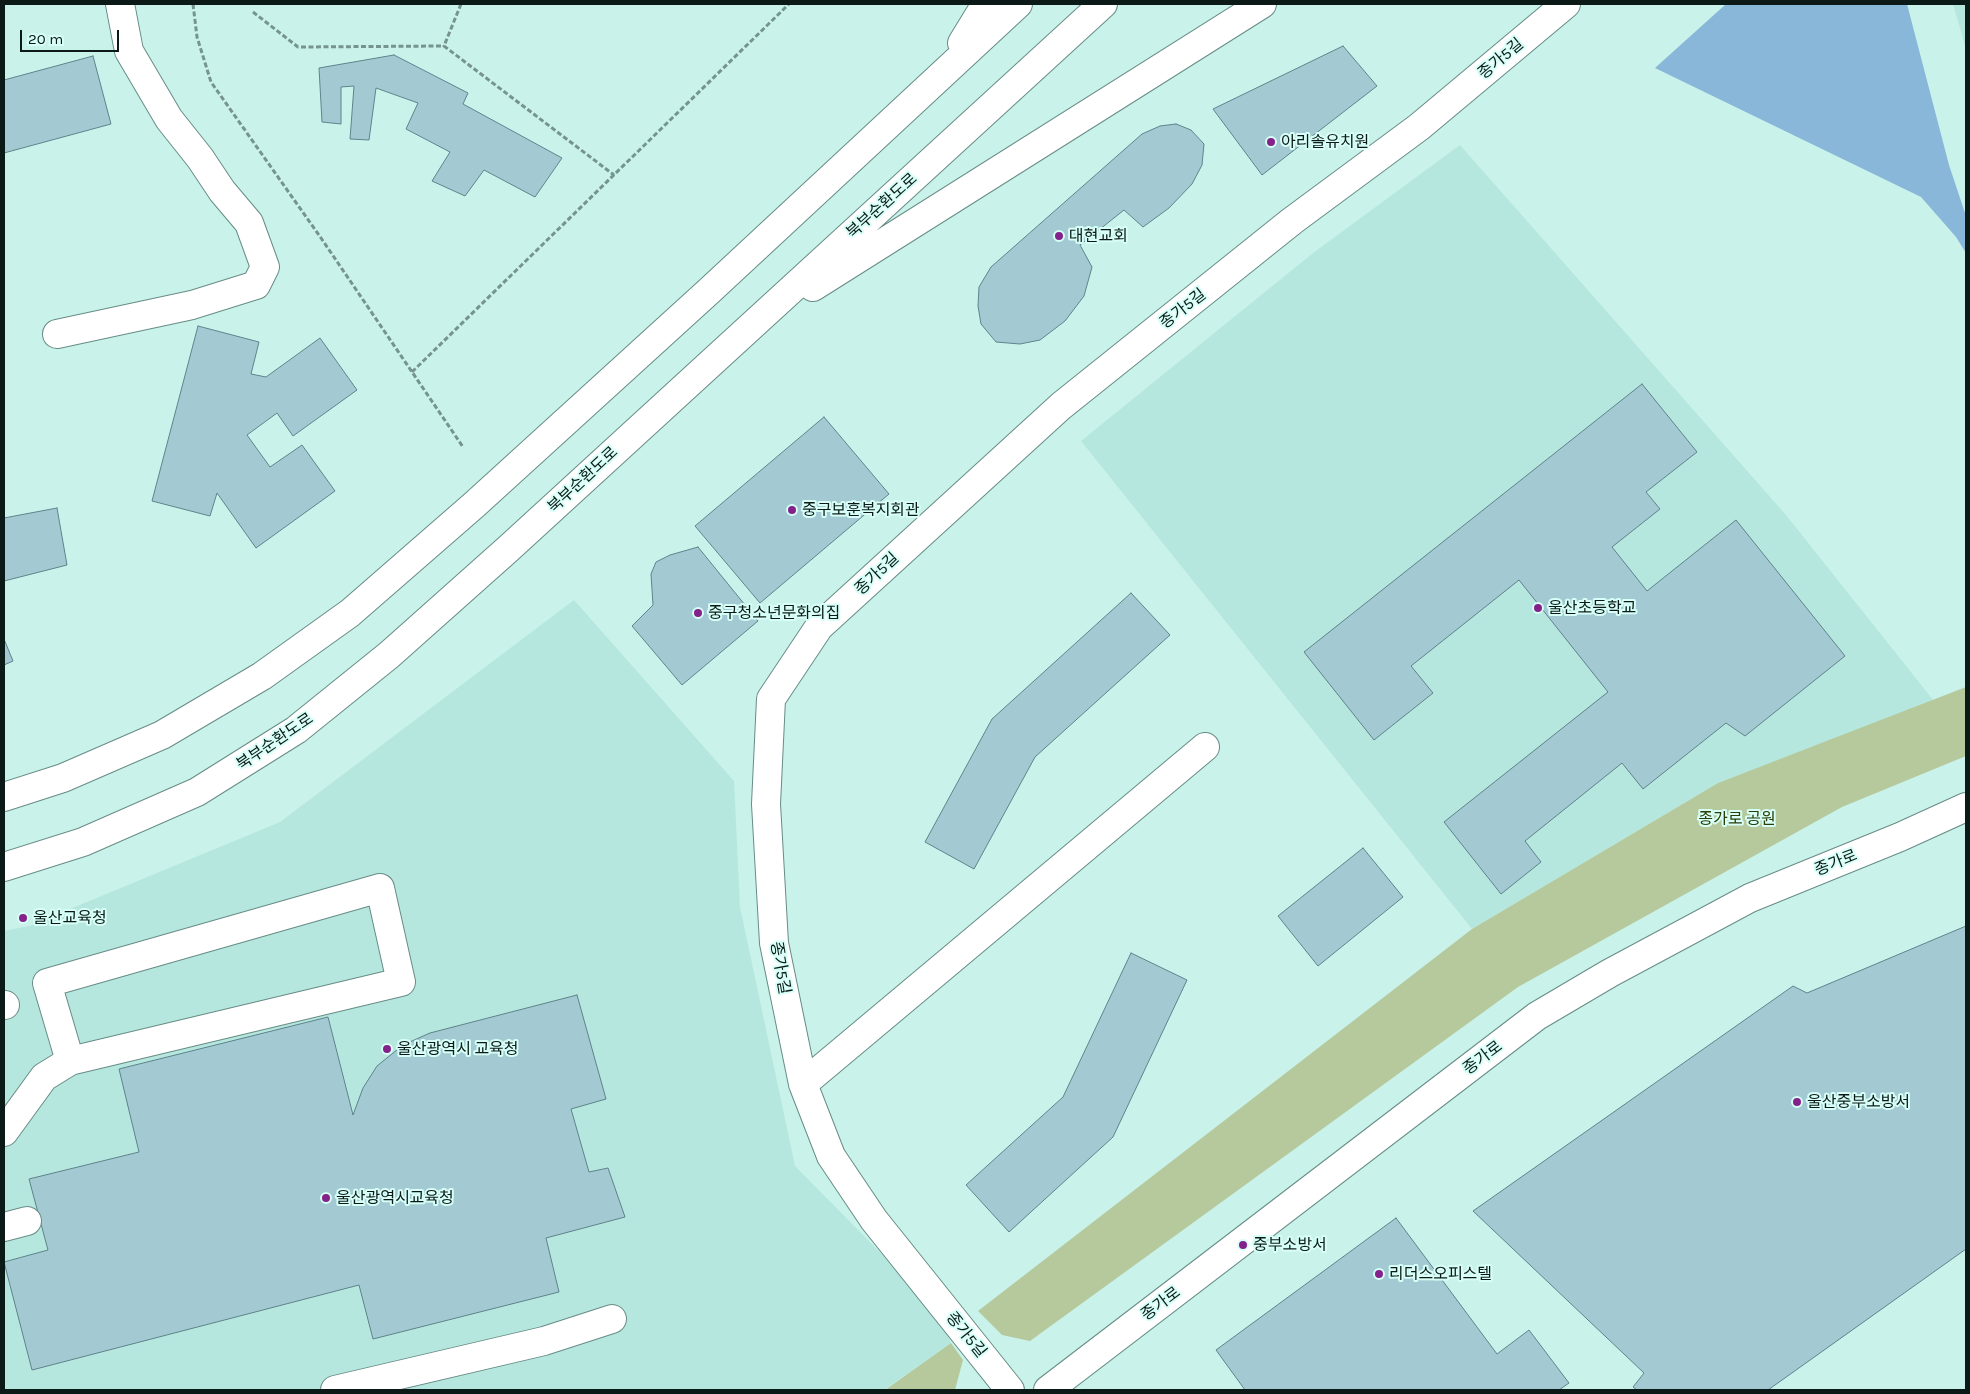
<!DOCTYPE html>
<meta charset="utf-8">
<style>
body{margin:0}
#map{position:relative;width:1970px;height:1394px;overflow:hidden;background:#c9f2ea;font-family:Karla,sans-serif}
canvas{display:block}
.frame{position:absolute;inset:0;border:5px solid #0b1a17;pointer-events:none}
.scale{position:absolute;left:20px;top:30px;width:99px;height:22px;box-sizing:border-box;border:2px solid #0b1a17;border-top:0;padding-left:6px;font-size:15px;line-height:18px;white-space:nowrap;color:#0b1a17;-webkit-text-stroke:4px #d7fff8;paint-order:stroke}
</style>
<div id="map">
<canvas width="1970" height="1394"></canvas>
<div class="frame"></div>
<div class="scale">20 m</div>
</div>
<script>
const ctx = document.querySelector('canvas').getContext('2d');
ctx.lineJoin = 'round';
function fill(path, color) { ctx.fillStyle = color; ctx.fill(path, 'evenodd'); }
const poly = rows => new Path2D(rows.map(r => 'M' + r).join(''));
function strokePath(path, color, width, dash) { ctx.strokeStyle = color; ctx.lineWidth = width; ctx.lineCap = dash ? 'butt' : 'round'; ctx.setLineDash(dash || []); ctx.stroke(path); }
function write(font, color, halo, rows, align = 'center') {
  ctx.font = font + ' Karla,"Noto Sans KR",sans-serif'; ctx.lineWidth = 4; ctx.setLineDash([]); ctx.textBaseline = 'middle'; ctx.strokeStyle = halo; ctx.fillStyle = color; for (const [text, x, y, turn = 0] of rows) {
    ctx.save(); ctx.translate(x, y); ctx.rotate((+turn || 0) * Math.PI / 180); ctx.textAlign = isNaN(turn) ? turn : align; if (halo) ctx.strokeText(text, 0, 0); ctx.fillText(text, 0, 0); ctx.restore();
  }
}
fill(poly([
 [1953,4,1966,4,1966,49],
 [1460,145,1786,515,1934,701,1718,783,1472,929,1081,441,1313,253],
 [574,600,734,781,740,907,795,1166,937,1310,951,1343,884,1390,4,1390,4,931,29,926,280,822]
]), '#b6e7de');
fill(poly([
 [1966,687,1966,756,1842,807,1518,987,1030,1341,1002,1335,978,1311,1472,929,1718,783],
 [951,1343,963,1360,955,1390,885,1390]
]), '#b6c99d');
fill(poly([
 [1726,4,1907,4,1949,165,1966,216,1966,253,1956,237,1921,197,1655,68]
]), '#89b7d9');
const building = poly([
 [1343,46,1377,86,1262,175,1213,109,1343,46],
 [394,55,468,93,463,104,562,158,535,197,484,170,465,196,432,181,450,152,406,129,418,103,376,88,369,140,350,139,354,86,341,87,341,124,322,122,319,68,394,55],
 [93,56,111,124,4,153,4,80,93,56],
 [1176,124,1191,130,1204,144,1202,165,1192,184,1169,208,1143,227,1124,210,1080,245,1092,267,1084,296,1065,321,1040,340,1020,344,996,342,981,324,978,306,979,287,991,267,1142,134,1160,126,1176,124],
 [198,326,259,342,251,374,266,377,320,338,357,390,293,436,277,413,247,435,270,467,302,445,335,491,256,548,217,493,210,516,152,501,198,326],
 [1642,384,1697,452,1646,492,1660,509,1612,547,1647,591,1736,520,1845,656,1745,736,1726,723,1643,789,1622,763,1525,841,1541,862,1501,894,1444,822,1608,692,1519,580,1411,666,1433,693,1374,740,1304,652,1642,384],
 [824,417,889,494,760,603,695,526,824,417],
 [57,508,67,565,4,581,4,518,57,508],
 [698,547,758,621,682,685,632,626,653,605,651,574,656,562,670,555,698,547],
 [1131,593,1170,635,1035,757,974,869,925,842,992,719,1131,593],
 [4,639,13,661,4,665,4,639],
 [1363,848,1403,897,1318,966,1278,916,1363,848],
 [1966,926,1966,1249,1768,1390,1637,1390,1633,1387,1644,1373,1473,1211,1793,986,1807,993,1966,926],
 [1131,953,1187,980,1113,1137,1009,1232,966,1185,1063,1097,1131,953],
 [577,995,606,1099,571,1109,589,1172,608,1168,625,1217,546,1238,559,1292,373,1339,359,1285,32,1370,4,1262,48,1250,29,1179,139,1152,119,1069,328,1017,353,1115,363,1088,377,1066,403,1045,430,1033,577,995],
 [1396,1218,1497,1354,1529,1330,1569,1383,1559,1390,1245,1390,1216,1350,1396,1218]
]);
fill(building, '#a3cad2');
strokePath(building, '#5e838b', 1);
const minor = poly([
 [57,334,192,305,256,285,265,267,249,223,222,191,200,158,169,119,129,51,120,4],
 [4,1005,5,1005],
 [803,1084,1205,747],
 [4,1132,44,1077,70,1061,401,982,380,888,47,983,70,1061],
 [4,1227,27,1221],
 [335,1390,544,1341,612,1319],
 [1010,1390,874,1220,831,1156,803,1084,774,943,766,804,771,699,819,627,1061,406,1292,221,1419,127,1566,4]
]);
const major = poly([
 [962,43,986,4],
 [813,287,1262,4],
 [4,797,63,778,162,735,262,676,350,613,474,505,708,292,1018,4],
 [4,867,83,842,197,792,296,730,389,655,508,549,1103,4],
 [1048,1390,1537,1016,1610,973,1750,898,1900,837,1966,807]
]);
strokePath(minor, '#678c86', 30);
strokePath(major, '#678c86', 30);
strokePath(poly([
 [193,4,197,37,211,82,321,238,463,447],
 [461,4,444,46,614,175],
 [253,12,298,47,444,46],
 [412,372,789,4]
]), '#76948e', 3, [5, 2.5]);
strokePath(minor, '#fff', 28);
strokePath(major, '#fff', 28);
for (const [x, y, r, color] of [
 [1271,142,5,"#85218a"],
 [1059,236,5,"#85218a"],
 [792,510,5,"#85218a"],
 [1538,608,5,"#85218a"],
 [698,613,5,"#85218a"],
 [23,918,5,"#85218a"],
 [387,1049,5,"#85218a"],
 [1797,1102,5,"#85218a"],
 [326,1198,5,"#85218a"],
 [1243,1245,5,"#85218a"],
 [1379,1274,5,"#85218a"]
]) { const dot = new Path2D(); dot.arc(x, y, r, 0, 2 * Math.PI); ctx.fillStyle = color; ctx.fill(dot); strokePath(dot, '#d7fff8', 2); }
write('16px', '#0b1a17', '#d7fff8', [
 ["종가5길",1501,59,-40],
 ["북부순환도로",882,206,-42],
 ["종가5길",1183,309,-38],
 ["북부순환도로",583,480,-43],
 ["종가5길",877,574,-43],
 ["북부순환도로",275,742,-34],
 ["종가로",1836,863,-22],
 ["종가5길",780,968,80],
 ["종가로",1483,1058,-37],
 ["종가로",1161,1304,-37],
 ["종가5길",966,1335,51]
]);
write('16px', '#0b1a17', '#d7fff8', [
 ["아리솔유치원",1281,142],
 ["대현교회",1069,236],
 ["중구보훈복지회관",802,510],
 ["울산초등학교",1548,608],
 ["중구청소년문화의집",708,613],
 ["울산교육청",33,918],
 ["울산광역시 교육청",397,1049],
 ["울산중부소방서",1807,1102],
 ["울산광역시교육청",336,1198],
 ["중부소방서",1253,1245],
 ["리더스오피스텔",1389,1274]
], 'left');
write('16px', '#2c3d05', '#d7fff8', [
 ["종가로 공원",1737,819]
]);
</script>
